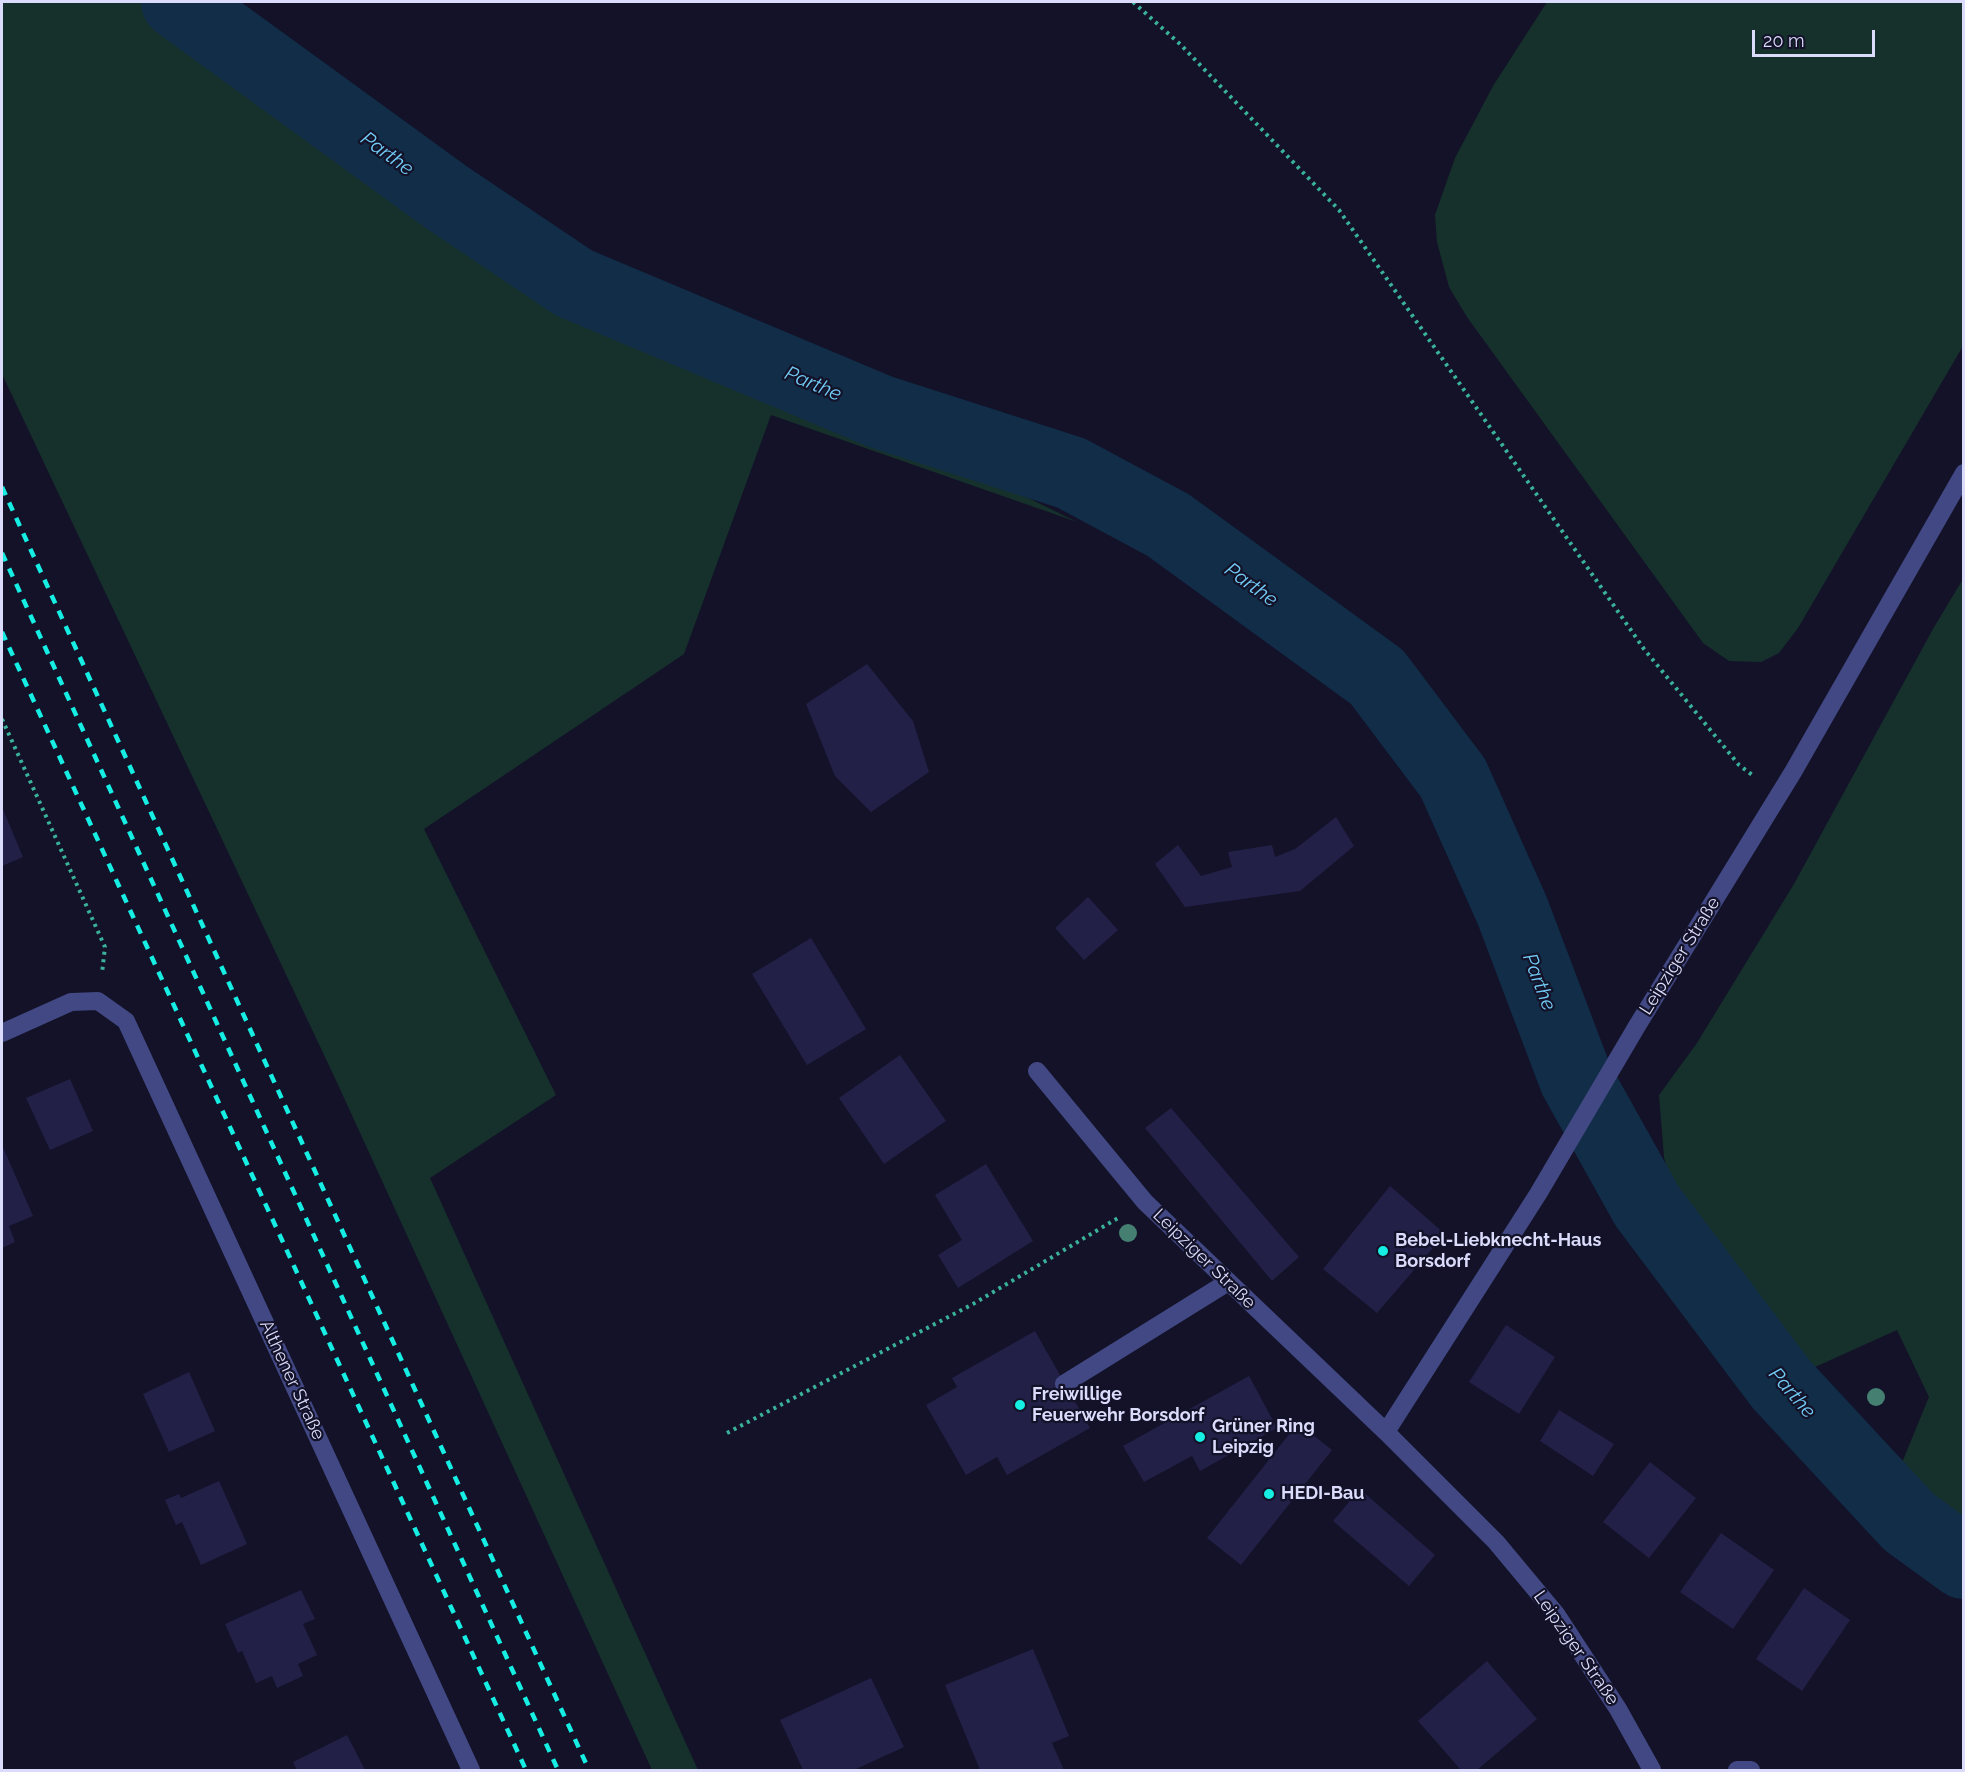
<!DOCTYPE html>
<meta charset="utf-8">
<style>
body{margin:0}
#map{position:relative;width:1965px;height:1772px;overflow:hidden;background:#131228;font-family:Raleway,sans-serif}
canvas{display:block}
.frame{position:absolute;inset:0;border:3px solid #dbdcfc;pointer-events:none}
.scale{position:absolute;left:1752px;top:30px;width:123px;height:27px;box-sizing:border-box;border:3px solid #dbdcfc;border-top:0;padding-left:8px;font-size:18px;line-height:21px;white-space:nowrap;color:#dbdcfc;-webkit-text-stroke:4px #131228;paint-order:stroke}
</style>
<div id="map">
<canvas width="1965" height="1772"></canvas>
<div class="frame"></div>
<div class="scale">20 m</div>
</div>
<script>
const ctx = document.querySelector('canvas').getContext('2d');
ctx.lineJoin = 'round';
function fill(path, color) { ctx.fillStyle = color; ctx.fill(path, 'evenodd'); }
const poly = rows => new Path2D(rows.map(r => 'M' + r).join(''));
function strokePath(path, color, width, dash) { ctx.strokeStyle = color; ctx.lineWidth = width; ctx.lineCap = dash ? 'butt' : 'round'; ctx.setLineDash(dash || []); ctx.stroke(path); }
function write(font, color, halo, rows, align = 'center') {
  ctx.font = font + ' Raleway,sans-serif'; ctx.lineWidth = 4.5; ctx.setLineDash([]); ctx.textBaseline = 'middle'; ctx.strokeStyle = halo; ctx.fillStyle = color; for (const [text, x, y, turn = 0] of rows) {
    ctx.save(); ctx.translate(x, y); ctx.rotate((+turn || 0) * Math.PI / 180); ctx.textAlign = isNaN(turn) ? turn : align; if (halo) ctx.strokeText(text, 0, 0); ctx.fillText(text, 0, 0); ctx.restore();
  }
}
fill(poly([
 [2,2,147,2,566,299,878,424,1077,522,771,415,684,654,424,829,556,1095,430,1178,698,1770,652,1770,334,1076,2,374],
 [1547,2,1963,2,1963,346,1798,628,1779,653,1761,662,1729,661,1703,643,1467,317,1449,287,1437,242,1435,215,1455,158,1493,86],
 [1963,579,1963,1545,1921,1516,1894,1482,1929,1397,1897,1330,1804,1372,1674,1199,1664,1157,1659,1095,1697,1043,1794,884,1933,629]
]), '#16312c');
strokePath(poly([
 [178,2,446,197,574,283,881,412,1071,473,1168,525,1377,677,1453,778,1512,910,1576,1079,1647,1206,1781,1384,1909,1522,1964,1562]
]), '#112d48', 74);
fill(poly([
 [867,664,913,721,929,772,871,812,835,776,806,704],
 [2,807,23,857,2,866],
 [1336,817,1354,846,1300,891,1185,907,1155,864,1178,845,1201,876,1232,867,1228,852,1272,845,1275,857,1295,849],
 [1088,897,1118,930,1084,960,1055,928],
 [811,938,866,1029,807,1065,752,974],
 [900,1055,946,1121,884,1164,839,1098],
 [70,1079,93,1131,50,1150,26,1098],
 [1171,1108,1299,1257,1272,1281,1145,1128],
 [2,1145,33,1216,9,1226,15,1242,2,1248],
 [986,1164,1033,1241,958,1288,938,1255,962,1240,935,1195],
 [1390,1186,1445,1234,1377,1313,1323,1269],
 [1506,1325,1555,1357,1519,1414,1469,1382],
 [1035,1331,1090,1428,1007,1475,997,1457,966,1475,926,1405,957,1387,952,1378],
 [189,1372,215,1431,169,1452,143,1394],
 [1249,1376,1277,1428,1200,1471,1192,1456,1144,1482,1123,1446],
 [1559,1410,1614,1444,1593,1476,1540,1441],
 [1298,1423,1332,1450,1241,1565,1207,1538],
 [1650,1462,1696,1498,1649,1558,1603,1522],
 [219,1481,247,1544,201,1565,182,1522,176,1525,165,1500,179,1494,181,1498],
 [1360,1489,1435,1555,1409,1586,1333,1521],
 [1721,1533,1774,1570,1733,1629,1680,1592],
 [1804,1588,1850,1620,1802,1691,1756,1659],
 [301,1590,315,1619,303,1624,317,1655,298,1664,303,1676,277,1688,272,1676,256,1683,242,1651,238,1653,225,1624],
 [1033,1649,1069,1736,1052,1743,1064,1770,980,1770,945,1685],
 [1487,1661,1537,1719,1477,1770,1461,1770,1418,1721],
 [871,1678,904,1747,854,1770,803,1770,780,1720],
 [347,1735,365,1770,297,1770,293,1762]
]), '#222047');
strokePath(poly([
 [1133,2,1180,44,1339,210,1644,649,1739,765,1755,777],
 [2,719,105,947,102,973],
 [727,1433,973,1304,1118,1218]
]), '#3ab29a', 4, [3, 4.5]);
strokePath(poly([
 [2,1033,71,1002,98,1001,126,1021,471,1770],
 [1037,1071,1145,1202,1386,1432],
 [1064,1384,1228,1282],
 [1652,1770,1618,1709,1556,1614,1496,1542,1386,1432,1538,1194,1637,1026,1793,772,1964,473],
 [1737,1770,1751,1770]
]), '#414883', 18);
strokePath(poly([
 [2,487,589,1770],
 [2,553,558,1770],
 [2,632,526,1770]
]), '#16eee4', 4.5, [9, 8]);
ctx.fillStyle = '#447f71';
for (const [x, y] of [
 [1128,1233],
 [1876,1397]
]) { ctx.beginPath(); ctx.arc(x, y, 9, 0, 2 * Math.PI); ctx.fill(); }
for (const [x, y, r, color] of [
 [1383,1251,6,"#16eee4"],
 [1020,1405,6,"#16eee4"],
 [1200,1437,6,"#16eee4"],
 [1269,1494,6,"#16eee4"]
]) { const dot = new Path2D(); dot.arc(x, y, r, 0, 2 * Math.PI); ctx.fillStyle = color; ctx.fill(dot); strokePath(dot, '#131228', 2); }
write('18px', '#dbdcfc', '#131228', [
 ["Leipziger Straße",1680,956,-58],
 ["Leipziger Straße",1204,1259,44],
 ["Althener Straße",292,1380,65],
 ["Leipziger Straße",1576,1648,55]
]);
write('bold 18px', '#dbdcfc', '#131228', [
 ["Bebel-Liebknecht-Haus",1395,1241],
 ["Borsdorf",1395,1262],
 ["Freiwillige",1032,1395],
 ["Feuerwehr Borsdorf",1032,1416],
 ["Grüner Ring",1212,1427],
 ["Leipzig",1212,1448],
 ["HEDI-Bau",1281,1494]
], 'left');
write('italic 20px', '#71cbf5', '#131228', [
 ["Parthe",387,154,36],
 ["Parthe",813,384,23],
 ["Parthe",1251,585,36],
 ["Parthe",1539,982,69],
 ["Parthe",1792,1393,49]
]);
</script>
